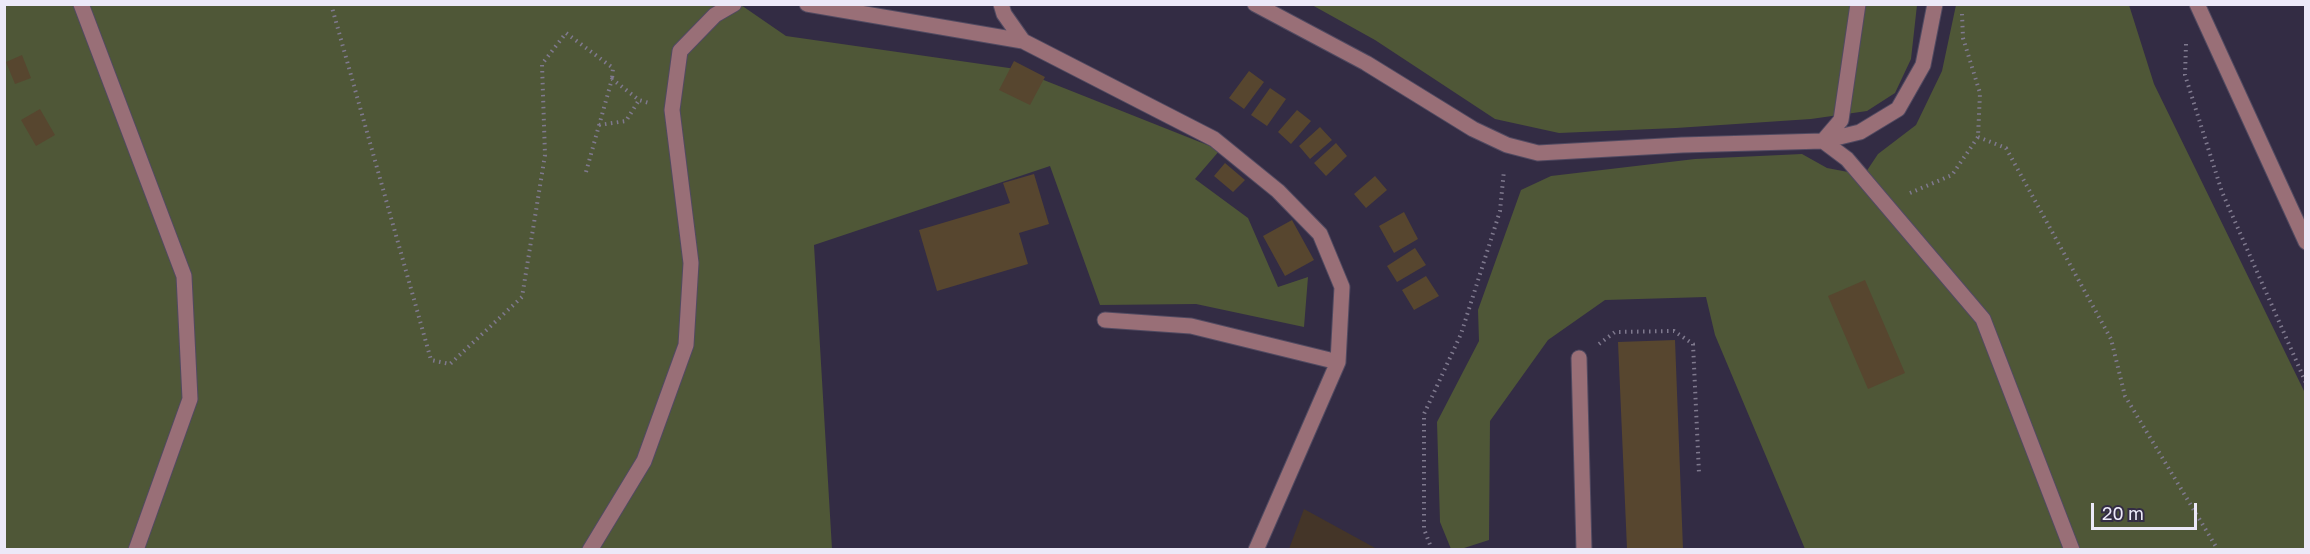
<!DOCTYPE html>
<style>
body{margin:0}
#map{position:relative;width:2310px;height:554px;overflow:hidden;background:#332c44;font-family:"Golos Text",sans-serif}
canvas{display:block}
.frame{position:absolute;inset:0;border:6px solid #ece9f8;pointer-events:none}
.scale{position:absolute;left:2091px;top:503px;width:106px;height:27px;box-sizing:border-box;border:3px solid #ece9f8;border-top:0;padding-left:8px;font-size:18px;line-height:21px;white-space:nowrap;color:#ece9f8;-webkit-text-stroke:4px #332c44;paint-order:stroke}
</style>
<div id="map">
<canvas width="2310" height="554"></canvas>
<div class="frame"></div>
<div class="scale">20 m</div>
</div>
<script>
const ctx = document.querySelector('canvas').getContext('2d');
ctx.lineJoin = 'round';
function fill(path, color) { ctx.fillStyle = color; ctx.fill(path, 'evenodd'); }
const poly = rows => new Path2D(rows.map(r => 'M' + r).join(''));
function strokePath(path, color, width, dash) { ctx.strokeStyle = color; ctx.lineWidth = width; ctx.lineCap = dash ? 'butt' : 'round'; ctx.setLineDash(dash || []); ctx.stroke(path); }
fill(poly([
 [1304,509,1377,549,1289,549]
]), '#443528');
fill(poly([
 [4,5,741,5,786,36,1016,69,1220,150,1195,179,1248,218,1278,287,1308,277,1304,327,1196,304,1100,305,1050,166,814,245,832,549,5,549],
 [1312,5,1917,5,1911,59,1895,93,1867,111,1811,119,1676,128,1559,133,1495,119,1375,40],
 [1956,5,2129,5,2154,84,2305,393,2305,549,1805,549,1715,335,1706,297,1605,300,1548,340,1490,421,1489,540,1461,549,1451,549,1440,522,1437,422,1479,341,1478,310,1521,190,1551,176,1695,159,1802,154,1827,168,1864,175,1878,154,1916,125,1942,71]
]), '#4f5737');
fill(poly([
 [22,55,31,78,15,84,6,62],
 [1014,61,1045,77,1030,105,999,90],
 [1249,71,1264,82,1244,109,1229,98],
 [1270,88,1286,99,1267,126,1251,115],
 [40,109,55,135,36,146,21,120],
 [1297,110,1311,121,1291,144,1278,132],
 [1320,127,1332,140,1310,159,1299,146],
 [1336,143,1347,156,1326,176,1314,163],
 [1225,163,1245,180,1233,192,1214,176],
 [1034,174,1049,224,1019,233,1028,264,937,291,919,230,1010,203,1003,183],
 [1375,176,1387,190,1366,208,1354,194],
 [1404,212,1418,239,1394,253,1379,226],
 [1292,220,1314,260,1285,276,1263,236],
 [1415,248,1426,265,1397,282,1387,266],
 [1426,276,1439,296,1414,310,1402,290],
 [1865,280,1905,373,1868,389,1828,296],
 [1675,340,1683,549,1627,549,1618,342]
]), '#57462f');
const minor = poly([
 [81,4,184,276,190,399,136,550],
 [807,4,1023,41,1214,139,1278,191,1320,234,1342,287,1338,362,1256,550],
 [1001,4,1004,14,1023,41],
 [1255,4,1366,63,1473,129,1507,145,1538,153,1682,145,1823,141,1847,159,1983,319,2072,550],
 [2197,4,2306,242],
 [1823,141,1860,132,1898,109,1923,65,1935,4],
 [1823,141,1841,120,1858,4],
 [1105,320,1191,326,1338,362],
 [1579,358,1584,550],
 [590,550,644,461,686,345,691,263,672,110,680,51,715,15,734,4]
]);
strokePath(minor, '#514a61', 17);
strokePath(poly([
 [331,4,431,360,450,364,522,297,545,155,542,64,566,33,613,68,612,79],
 [2186,44,2185,75,2222,192,2306,383],
 [599,125,626,121,639,100],
 [1978,137,2006,148,2111,339,2125,396,2218,550],
 [586,172,612,79,639,100,649,103],
 [1910,193,1952,175,1978,137,1980,93,1963,38,1962,14],
 [1599,344,1615,332,1674,331,1693,344,1699,473],
 [1432,550,1424,529,1424,414,1461,334,1500,211,1504,170]
]), '#7f798e', 4, [1.5, 4.5]);
strokePath(minor, '#996f77', 15);
</script>
